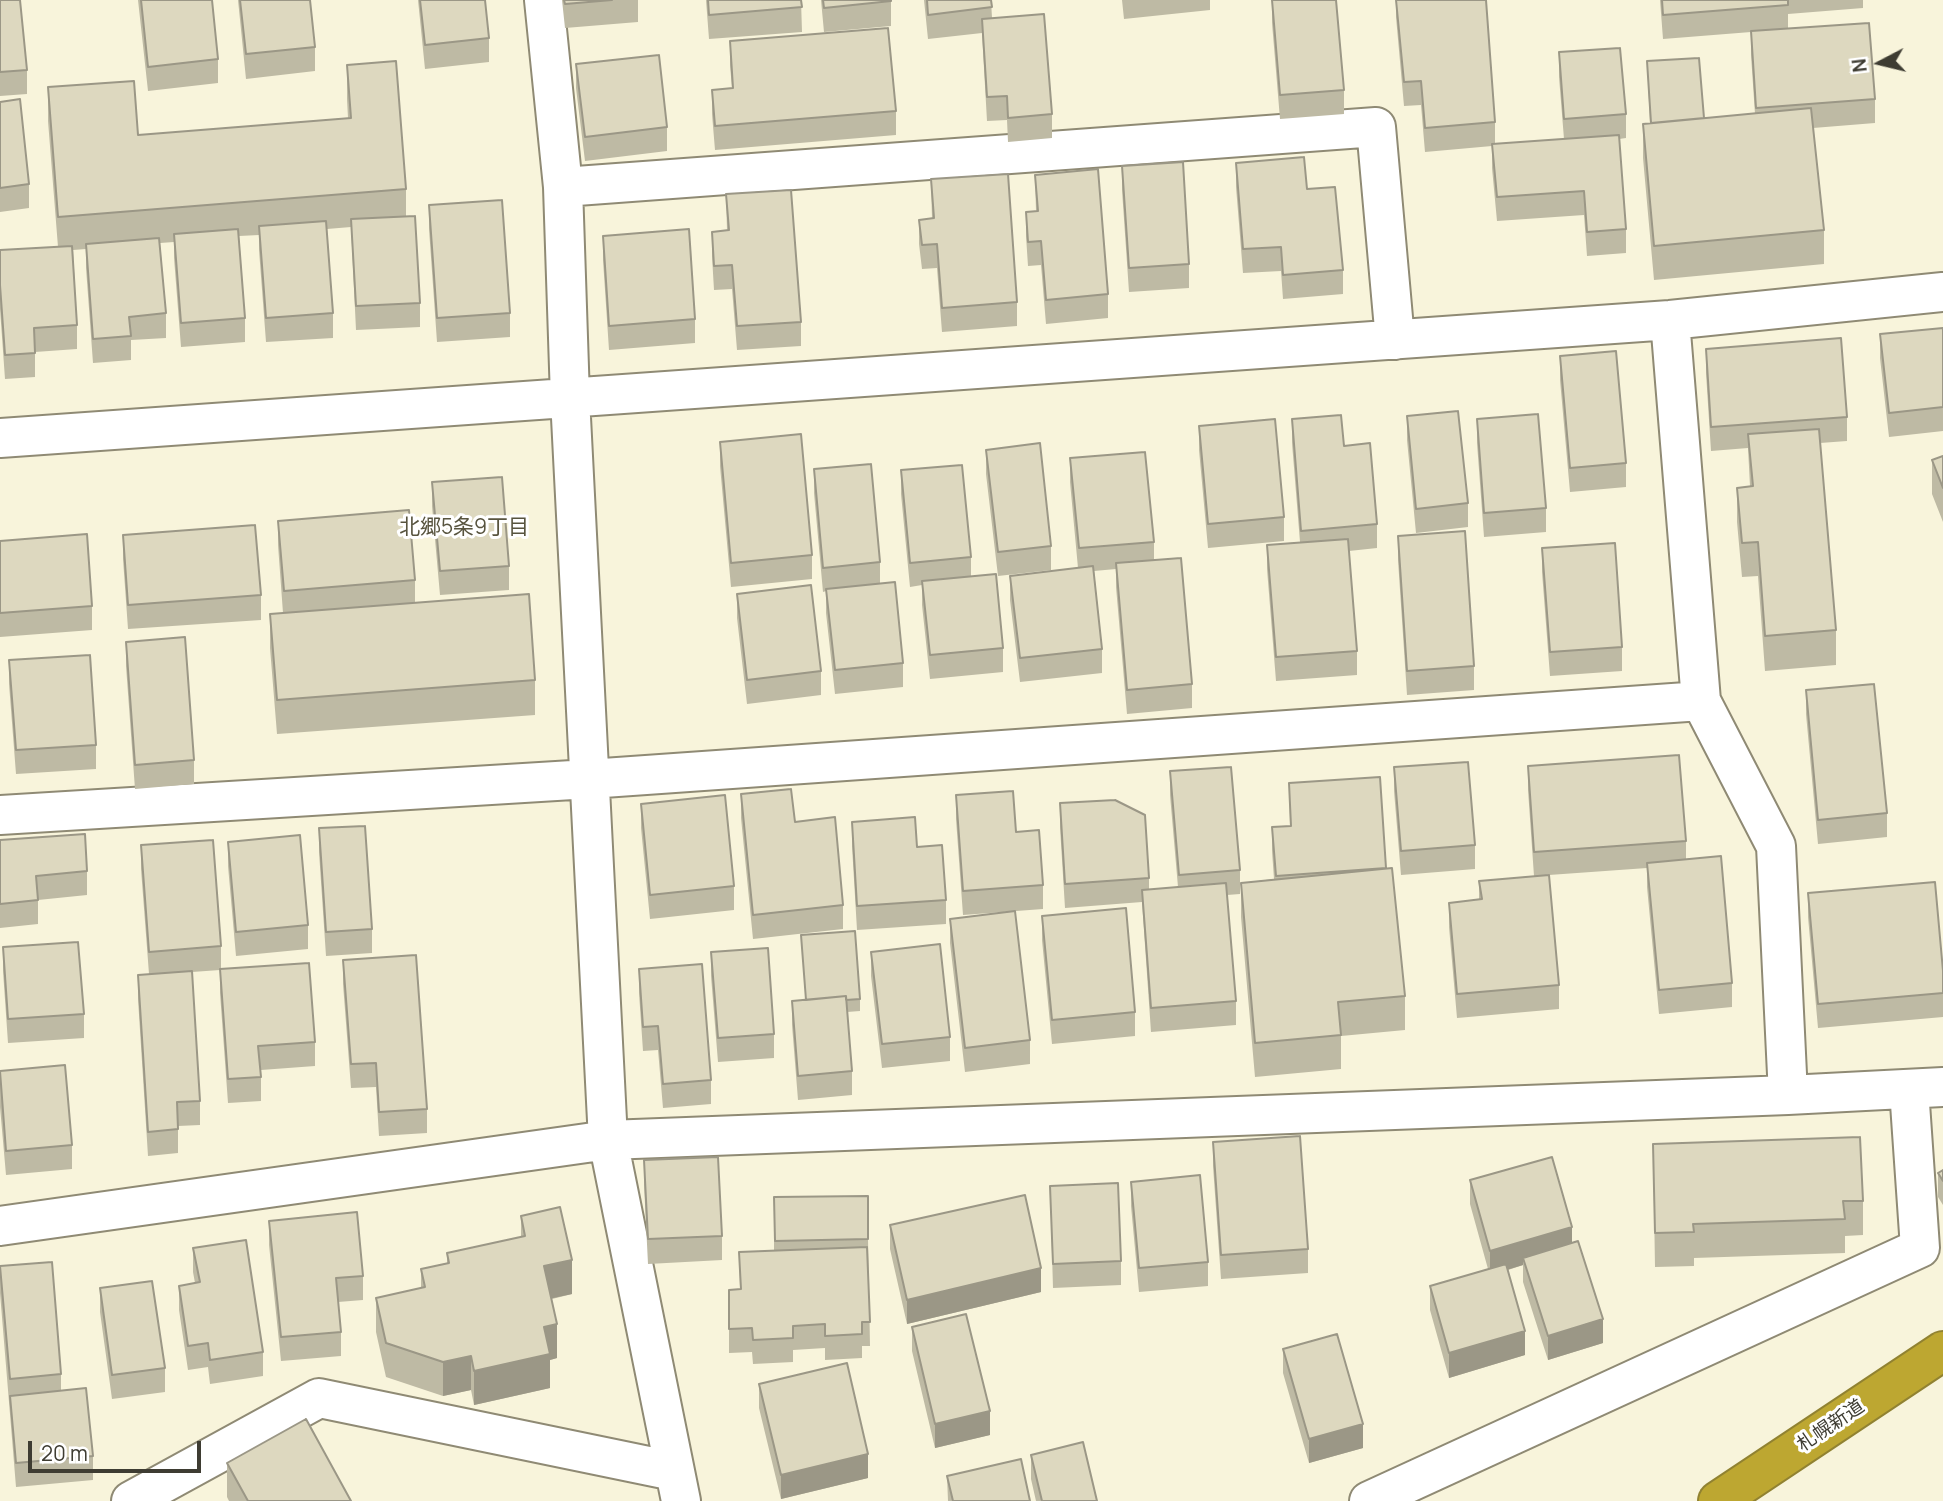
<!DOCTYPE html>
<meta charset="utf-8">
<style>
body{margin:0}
#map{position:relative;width:1943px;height:1501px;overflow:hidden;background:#f8f4db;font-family:Manrope,sans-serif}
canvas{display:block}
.north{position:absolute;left:1845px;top:28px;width:70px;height:70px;-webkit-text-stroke:5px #fff;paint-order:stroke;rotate:263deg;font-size:19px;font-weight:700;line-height:28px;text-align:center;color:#3e3c32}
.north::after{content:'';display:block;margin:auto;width:24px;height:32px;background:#3e3c32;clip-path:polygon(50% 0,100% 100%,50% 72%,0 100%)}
.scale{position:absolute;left:28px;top:1441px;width:173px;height:32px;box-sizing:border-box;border:4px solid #3e3c32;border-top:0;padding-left:9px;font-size:21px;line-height:24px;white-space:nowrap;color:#3e3c32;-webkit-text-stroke:5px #fff;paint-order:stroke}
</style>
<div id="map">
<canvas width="1943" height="1501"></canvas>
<div class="north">N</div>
<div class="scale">20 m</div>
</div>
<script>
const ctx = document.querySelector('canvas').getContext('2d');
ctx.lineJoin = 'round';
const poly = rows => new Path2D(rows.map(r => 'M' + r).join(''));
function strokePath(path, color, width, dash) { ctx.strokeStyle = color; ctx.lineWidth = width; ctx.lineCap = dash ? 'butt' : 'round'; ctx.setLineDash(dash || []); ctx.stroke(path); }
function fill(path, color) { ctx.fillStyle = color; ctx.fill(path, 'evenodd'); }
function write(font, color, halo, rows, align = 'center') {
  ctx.font = font + ' Manrope,"Noto Sans JP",sans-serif'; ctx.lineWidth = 6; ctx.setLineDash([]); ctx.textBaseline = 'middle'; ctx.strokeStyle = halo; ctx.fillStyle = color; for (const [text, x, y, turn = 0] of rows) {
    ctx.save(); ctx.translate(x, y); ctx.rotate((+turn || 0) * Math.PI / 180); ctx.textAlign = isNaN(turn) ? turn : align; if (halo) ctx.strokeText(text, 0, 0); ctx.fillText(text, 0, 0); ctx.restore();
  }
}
const minor = poly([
 [544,0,563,187,570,398,608,1140,681,1501],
 [563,187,1376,127,1395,340],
 [1670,320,1701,701,1776,846,1788,1095],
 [0,438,1670,320,1943,292],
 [0,815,589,779,1701,701],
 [0,1226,608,1140,1788,1095,1943,1087],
 [131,1501,319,1398,673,1471],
 [1369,1501,1920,1248,1909,1089]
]);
const highway = poly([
 [1718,1501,1943,1351]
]);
strokePath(minor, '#8f8a74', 42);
strokePath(highway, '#918231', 42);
strokePath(minor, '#fff', 38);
strokePath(highway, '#bda731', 38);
fill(poly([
 [0,0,27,70,27,94,0,96],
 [138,0,212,0,218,59,218,83,148,91],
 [238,0,310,0,315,47,315,71,246,79],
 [418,0,485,0,489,38,489,62,425,69],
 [562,0,638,0,638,22,565,28],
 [706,0,801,0,802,32,709,39],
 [821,0,891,0,891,26,824,32],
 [924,0,991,0,992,18,1052,114,1052,138,1008,142,1007,120,987,121,982,33,928,39],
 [1122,0,1210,0,1210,10,1124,19],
 [1272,0,1344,90,1344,114,1280,119,1272,23],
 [1396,0,1486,0,1495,122,1495,144,1564,139,1559,77,1559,52,1626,114,1626,138,1619,139,1626,229,1626,253,1587,256,1584,215,1497,221,1492,168,1492,146,1425,152,1421,105,1404,106,1396,17],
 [1660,0,1863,0,1863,8,1788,14,1788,29,1875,99,1875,123,1813,128,1824,230,1824,264,1654,280,1643,158,1643,124,1650,123,1647,61,1704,118,1755,114,1751,55,1751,32,1663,39],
 [730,41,896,111,896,135,715,150,712,114,712,90,732,88,730,65],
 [576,64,667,127,667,151,585,161,576,88],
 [347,65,406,189,406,217,420,303,420,327,356,330,351,227,327,229,333,313,333,338,266,342,259,250,259,235,239,236,245,318,245,342,181,347,174,258,174,242,160,243,166,313,166,338,131,340,131,360,93,363,86,268,86,249,73,250,77,325,77,349,35,352,35,377,5,379,0,309,0,250,58,247,48,121,48,87,138,135,348,118,347,99],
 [0,102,29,184,29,208,0,212],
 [1236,163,1307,189,1343,270,1343,294,1283,299,1281,271,1243,273,1236,187],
 [1122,166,1189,264,1189,288,1129,292,1122,190],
 [1035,175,1108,294,1108,318,1046,324,1041,265,1028,266,1026,236,1026,212,1036,211],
 [931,179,1017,302,1017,326,942,332,937,268,922,269,919,244,919,220,932,219],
 [726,194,801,322,801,346,737,350,732,289,714,290,712,256,712,232,727,230],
 [429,205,510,313,510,337,437,342,429,229],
 [603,236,695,319,695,343,609,350,603,260],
 [1943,328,1943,431,1889,437,1880,358,1880,334],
 [1706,349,1847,417,1847,441,1820,443,1836,630,1836,665,1765,671,1758,576,1742,577,1737,522,1737,488,1750,486,1748,448,1711,451,1706,373],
 [1560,356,1626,463,1626,487,1570,492,1560,380],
 [1407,416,1468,503,1468,527,1416,533,1407,440],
 [1292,419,1344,446,1377,524,1377,548,1349,551,1357,651,1357,675,1276,681,1267,569,1267,545,1300,542,1292,443],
 [1477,419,1546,508,1546,532,1484,537,1477,443],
 [1199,426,1284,517,1284,541,1208,548,1199,450],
 [720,442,812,555,812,579,731,587,720,466],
 [986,450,1051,546,1051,570,998,576,986,474],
 [1943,456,1943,522,1932,494,1932,460],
 [1070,458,1154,542,1154,560,1192,684,1192,708,1127,714,1116,587,1116,569,1094,571,1102,649,1102,673,1020,682,1010,600,1010,576,1078,568,1070,482],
 [814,469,880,562,880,584,903,663,903,687,835,694,826,613,826,591,823,592,814,493],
 [901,470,971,557,971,576,1003,648,1003,672,930,679,922,605,922,585,910,587,901,494],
 [432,482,509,566,509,590,440,595,432,506],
 [278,521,415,580,415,603,535,680,535,715,277,734,270,648,270,614,283,613,278,545],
 [123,535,261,595,261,620,128,629,123,559],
 [1398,536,1474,666,1474,690,1407,695,1398,560],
 [0,541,92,606,92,630,0,637],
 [1542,548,1622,647,1622,671,1550,676,1542,572],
 [737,594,821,671,821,695,747,704,737,618],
 [126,642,194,760,194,784,135,789,126,666],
 [9,660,96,745,96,769,16,774,9,684],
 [1806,690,1887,813,1887,837,1818,844,1806,714],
 [1528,766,1686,841,1686,859,1732,983,1732,1007,1659,1014,1647,887,1647,868,1549,875,1559,985,1559,1009,1457,1018,1449,927,1449,903,1479,900,1479,881,1534,876,1528,790],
 [1394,767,1475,845,1475,869,1401,875,1394,791],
 [1170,771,1240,870,1240,894,1227,895,1236,1001,1236,1025,1151,1032,1142,902,1065,908,1060,827,1060,803,1149,878,1149,890,1178,887,1170,795],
 [1289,783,1386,869,1405,996,1405,1030,1341,1036,1341,1069,1255,1077,1241,917,1241,883,1274,879,1272,851,1272,827,1290,826],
 [741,794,843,905,843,929,753,939,741,818],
 [956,795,1016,832,1043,885,1043,909,963,915,956,819],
 [641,804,734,886,734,910,650,919,641,828],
 [852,822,917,847,946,900,946,924,857,930,852,846],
 [319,828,372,929,372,953,326,956,319,852],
 [0,840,87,871,87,895,38,900,38,924,0,928],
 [228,842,308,925,308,949,236,956,228,866],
 [141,845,221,946,221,969,315,1042,315,1066,261,1070,261,1101,228,1103,220,993,220,970,192,972,200,1101,200,1125,178,1126,178,1153,148,1156,138,999,138,975,149,974,141,869],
 [1808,893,1943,971,1943,1017,1818,1028,1808,917],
 [1042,916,1135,1012,1135,1036,1052,1044,1042,940],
 [950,919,1030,1040,1030,1064,965,1072,950,943],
 [801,935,860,999,860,1011,847,1012,852,1071,852,1095,798,1100,792,1025,792,1001,806,1000],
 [3,947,84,1014,84,1038,8,1043,3,971],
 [711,952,774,1034,774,1058,718,1062,711,976],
 [871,952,950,1037,950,1061,882,1068,871,976],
 [343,960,427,1109,427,1133,379,1136,376,1087,351,1088,343,984],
 [639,969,711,1080,711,1104,663,1108,658,1050,643,1051,639,993],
 [0,1071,72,1145,72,1169,6,1175,0,1107],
 [1213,1142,1308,1249,1308,1273,1221,1279,1213,1166],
 [1653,1144,1863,1201,1863,1235,1845,1236,1845,1253,1694,1258,1694,1266,1655,1267],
 [644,1160,722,1236,722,1260,648,1264,644,1184],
 [1943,1170,1943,1205,1938,1197,1938,1173],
 [1470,1180,1572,1242,1603,1343,1548,1360,1523,1282,1523,1265,1508,1270,1525,1355,1449,1378,1430,1310,1430,1286,1488,1269,1470,1204],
 [1131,1182,1208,1262,1208,1286,1139,1292,1131,1206],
 [1050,1186,1121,1261,1121,1285,1053,1288],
 [774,1197,868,1239,870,1346,862,1346,862,1358,825,1360,825,1348,793,1350,793,1362,753,1364,752,1352,729,1353,729,1290,740,1289,739,1252,774,1251],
 [521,1216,572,1294,552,1299,557,1358,550,1360,550,1388,474,1405,471,1390,443,1396,386,1377,376,1332,376,1298,421,1288,421,1269,447,1263,447,1253,521,1237],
 [269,1221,363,1276,363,1300,338,1302,341,1332,341,1356,281,1361,269,1245],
 [890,1225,1041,1292,907,1324,890,1249],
 [193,1248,263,1352,263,1376,210,1384,208,1367,188,1370,179,1310,179,1286,195,1283,193,1272],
 [0,1266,61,1374,61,1391,93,1456,93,1480,16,1487,0,1293],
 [100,1288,165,1368,165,1392,112,1399,100,1312],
 [912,1327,990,1435,935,1448,912,1351],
 [1283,1349,1363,1448,1309,1463,1283,1373],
 [759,1384,868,1478,781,1499,759,1408],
 [1031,1455,1097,1501,1036,1501,1031,1479],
 [227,1463,351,1501,229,1501,227,1497],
 [947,1476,1030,1501,948,1501]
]), '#bebaa4');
fill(poly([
 [1572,1227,1572,1251,1523,1258,1523,1265,1490,1275,1490,1251],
 [572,1260,572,1294,544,1300,544,1266],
 [1041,1268,1041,1292,907,1324,907,1300],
 [1603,1319,1603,1343,1548,1360,1548,1336],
 [557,1324,557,1358,550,1360,550,1388,474,1405,474,1371,544,1327],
 [1525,1331,1525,1355,1449,1378,1449,1353],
 [471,1356,471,1390,443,1396,443,1362],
 [990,1411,990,1435,935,1448,935,1424],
 [1363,1424,1363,1448,1309,1463,1309,1439],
 [868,1454,868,1478,781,1499,781,1475]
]), '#9b9786');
const building = poly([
 [0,0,20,0,27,70,0,72,0,0],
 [141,0,212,0,218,59,148,67,141,0],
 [240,0,310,0,315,47,246,54,240,0],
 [420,0,485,0,489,38,425,45,420,0],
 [564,0,612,0,565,4,564,0],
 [708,0,801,0,802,7,709,15,708,0],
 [823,0,891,0,891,1,824,8,823,0],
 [927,0,991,0,992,7,928,15,927,0],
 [1272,0,1336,0,1344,90,1280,95,1272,0],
 [1396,0,1486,0,1495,122,1425,128,1421,81,1404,82,1396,0],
 [1662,0,1788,0,1788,5,1663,15,1662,0],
 [1044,14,1052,114,1008,118,1007,96,987,97,982,19,1044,14],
 [1869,23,1875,99,1756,108,1751,31,1869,23],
 [888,28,896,111,715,126,712,90,733,88,730,41,888,28],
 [1620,48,1626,114,1564,119,1559,52,1620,48],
 [659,55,667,127,585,137,576,64,659,55],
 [1699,58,1704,118,1651,123,1647,61,1699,58],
 [396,61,406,189,58,217,48,87,134,81,138,135,351,118,347,65,396,61],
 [20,99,29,184,0,188,0,102,20,99],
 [1811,108,1824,230,1654,246,1643,124,1811,108],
 [1619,135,1626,229,1587,232,1584,191,1497,197,1492,144,1619,135],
 [1304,157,1307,189,1335,187,1343,270,1283,275,1281,247,1243,249,1236,163,1304,157],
 [1183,162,1189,264,1129,268,1122,166,1183,162],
 [1098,169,1108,294,1046,300,1041,241,1028,242,1026,212,1038,211,1035,175,1098,169],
 [1008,174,1017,302,942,308,937,244,922,245,919,220,934,218,931,179,1008,174],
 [791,190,801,322,737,326,732,265,714,266,712,232,729,230,726,194,791,190],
 [502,200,510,313,437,318,429,205,502,200],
 [415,216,420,303,356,306,351,219,415,216],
 [326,221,333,313,266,318,259,226,326,221],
 [238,229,245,318,181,323,174,234,238,229],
 [689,229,695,319,609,326,603,236,689,229],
 [159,238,166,313,129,317,131,336,93,339,86,244,159,238],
 [72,246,77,325,34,328,35,353,5,355,0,285,0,250,72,246],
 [1943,328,1943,407,1889,413,1880,334,1943,328],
 [1841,338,1847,417,1711,427,1706,349,1841,338],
 [1616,351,1626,463,1570,468,1560,356,1616,351],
 [1458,411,1468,503,1416,509,1407,416,1458,411],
 [1538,414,1546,508,1484,513,1477,419,1538,414],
 [1341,415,1344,446,1370,443,1377,524,1301,531,1292,419,1341,415],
 [1275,419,1284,517,1208,524,1199,426,1275,419],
 [1819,429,1836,630,1765,636,1758,542,1742,543,1737,488,1753,486,1748,434,1819,429],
 [801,434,812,555,731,563,720,442,801,434],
 [1040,443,1051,546,998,552,986,450,1040,443],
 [1145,452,1154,542,1079,548,1070,458,1145,452],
 [1943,456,1943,488,1932,460,1943,456],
 [871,464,880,562,823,568,814,469,871,464],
 [962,465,971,557,910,563,901,470,962,465],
 [502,477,509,566,440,571,432,482,502,477],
 [409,510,415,580,284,591,278,521,409,510],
 [255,525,261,595,128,605,123,535,255,525],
 [1465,531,1474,666,1407,671,1398,536,1465,531],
 [87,534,92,606,0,613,0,541,87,534],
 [1348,539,1357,651,1276,657,1267,545,1348,539],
 [1615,543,1622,647,1550,652,1542,548,1615,543],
 [1181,558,1192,684,1127,690,1116,563,1181,558],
 [1093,566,1102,649,1020,658,1010,576,1093,566],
 [996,574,1003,648,930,655,922,581,996,574],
 [895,582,903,663,835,670,826,589,895,582],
 [811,585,821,671,747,680,737,594,811,585],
 [529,594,535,680,277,700,270,614,529,594],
 [185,637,194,760,135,765,126,642,185,637],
 [90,655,96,745,16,750,9,660,90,655],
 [1874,684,1887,813,1818,820,1806,690,1874,684],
 [1679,755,1686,841,1534,852,1528,766,1679,755],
 [1468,762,1475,845,1401,851,1394,767,1468,762],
 [1231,767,1240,870,1179,875,1170,771,1231,767],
 [1380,777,1386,868,1276,876,1272,827,1291,826,1289,783,1380,777],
 [791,789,795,822,835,817,843,905,753,915,741,794,791,789],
 [1013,791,1016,832,1039,830,1043,885,963,891,956,795,1013,791],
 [725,795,734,886,650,895,641,804,725,795],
 [1115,800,1145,815,1149,878,1065,884,1060,803,1115,800],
 [915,817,917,847,942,845,946,900,857,906,852,822,915,817],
 [365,826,372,929,326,932,319,828,365,826],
 [85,834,87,871,36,876,38,900,0,904,0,840,85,834],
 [300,835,308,925,236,932,228,842,300,835],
 [213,840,221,946,149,952,141,845,213,840],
 [1721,856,1732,983,1659,990,1647,863,1721,856],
 [1392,868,1405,996,1338,1002,1341,1035,1255,1043,1241,883,1392,868],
 [1549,875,1559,985,1457,994,1449,903,1482,899,1479,881,1549,875],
 [1935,882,1943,971,1943,993,1818,1004,1808,893,1935,882],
 [1226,883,1236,1001,1151,1008,1142,890,1226,883],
 [1126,908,1135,1012,1052,1020,1042,916,1126,908],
 [1015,911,1030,1040,965,1048,950,919,1015,911],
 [855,931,860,999,846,1000,846,996,806,1000,801,935,855,931],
 [78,942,84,1014,8,1019,3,947,78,942],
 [940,944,950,1037,882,1044,871,952,940,944],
 [768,948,774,1034,718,1038,711,952,768,948],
 [416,955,427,1109,379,1112,376,1063,351,1064,343,960,416,955],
 [309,963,315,1042,258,1046,261,1077,228,1079,220,969,309,963],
 [702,964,711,1080,663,1084,658,1026,643,1027,639,969,702,964],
 [192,971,200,1101,177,1102,178,1129,148,1132,138,975,192,971],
 [846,996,852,1071,798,1076,792,1001,846,996],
 [65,1065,72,1145,6,1151,0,1071,65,1065],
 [1300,1136,1308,1249,1221,1255,1213,1142,1300,1136],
 [1860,1137,1863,1201,1843,1201,1845,1219,1693,1224,1694,1232,1655,1233,1653,1144,1860,1137],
 [718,1157,722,1236,648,1239,644,1160,718,1157],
 [1552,1157,1572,1227,1490,1251,1470,1180,1552,1157],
 [1943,1170,1943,1181,1938,1173,1943,1170],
 [1200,1175,1208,1262,1139,1268,1131,1182,1200,1175],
 [1118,1183,1121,1261,1053,1264,1050,1186,1118,1183],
 [1025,1195,1041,1268,907,1300,890,1225,1025,1195],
 [868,1196,868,1239,775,1241,774,1197,868,1196],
 [560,1207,572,1260,544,1266,557,1324,544,1327,550,1354,474,1371,471,1356,443,1362,386,1343,376,1298,425,1287,421,1269,449,1263,447,1253,525,1236,521,1216,560,1207],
 [357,1212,363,1276,336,1278,341,1332,281,1337,269,1221,357,1212],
 [246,1240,263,1352,210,1360,208,1343,188,1346,179,1286,200,1282,193,1248,246,1240],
 [1578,1241,1603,1319,1548,1336,1523,1258,1578,1241],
 [867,1247,870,1322,862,1322,862,1334,825,1336,825,1324,793,1326,793,1338,753,1340,752,1328,729,1329,729,1290,741,1289,739,1252,867,1247],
 [52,1262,61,1374,10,1379,0,1266,52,1262],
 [1506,1264,1525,1331,1449,1353,1430,1286,1506,1264],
 [152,1281,165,1368,112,1375,100,1288,152,1281],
 [966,1314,990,1411,935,1424,912,1327,966,1314],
 [1337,1334,1363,1424,1309,1439,1283,1349,1337,1334],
 [847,1363,868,1454,781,1475,759,1384,847,1363],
 [86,1388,93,1456,16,1463,10,1396,86,1388],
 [306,1419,351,1501,248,1501,227,1463,306,1419],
 [1083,1442,1097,1501,1042,1501,1031,1455,1083,1442],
 [1021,1459,1030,1501,953,1501,947,1476,1021,1459]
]);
fill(building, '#ddd8bf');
strokePath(building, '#9b9786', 2);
write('19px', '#3e3c32', '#fff', [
 ["札幌新道",1831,1426,-34]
]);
write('21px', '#58543f', '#fff', [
 ["北郷5条9丁目",464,528]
]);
</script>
